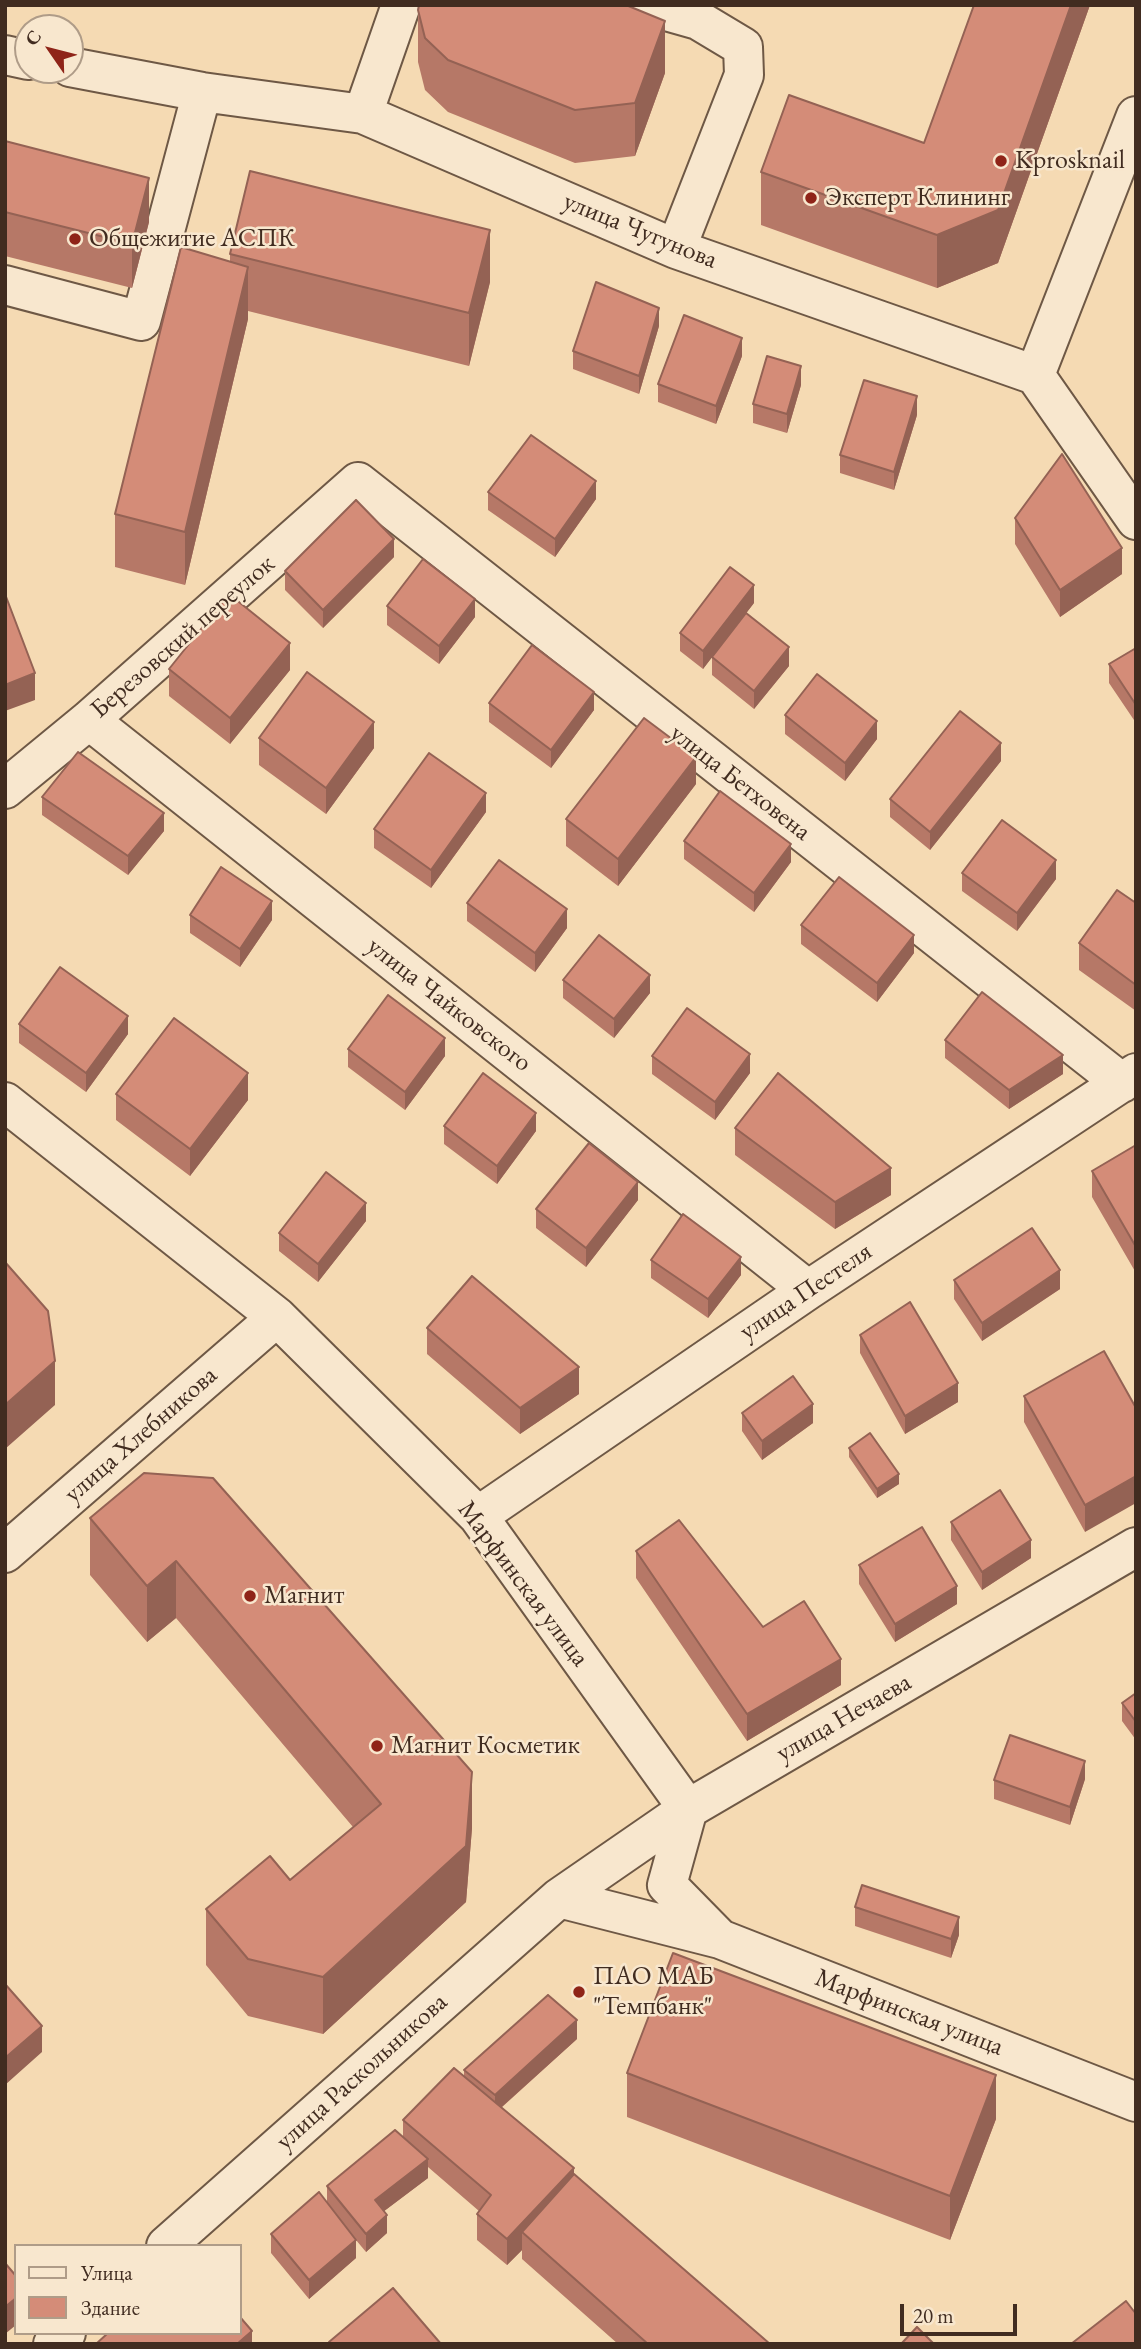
<!DOCTYPE html>
<meta charset="utf-8">
<style>
body{margin:0}
#map{position:relative;width:1141px;height:2349px;overflow:hidden;background:#f5dab3;font-family:"EB Garamond",serif}
canvas{display:block}
.frame{position:absolute;inset:0;border:7px solid #412c20;pointer-events:none}
.legend{position:absolute;left:14px;top:2244px;width:228px;height:91px;box-sizing:border-box;background:#f8e7ce;border:2px solid #af9c88;margin:0;padding:9px 12px;list-style:none;font-size:21px;color:#412c20}
.legend li{display:flex;align-items:center;gap:14px;height:35px}
.legend b{width:35px;border:2px solid #af9c88}
.north{position:absolute;left:14px;top:14px;width:70px;height:70px;box-sizing:border-box;background:#f8e7ce;border:2px solid #af9c88;border-radius:50%;rotate:305deg;font-size:19px;font-weight:700;line-height:28px;text-align:center;color:#412c20}
.north::after{content:'';display:block;margin:auto;width:24px;height:32px;background:#8f2418;clip-path:polygon(50% 0,100% 100%,50% 72%,0 100%)}
.scale{position:absolute;left:900px;top:2304px;width:117px;height:32px;box-sizing:border-box;border:4px solid #412c20;border-top:0;padding-left:9px;font-size:21px;line-height:24px;white-space:nowrap;color:#412c20;-webkit-text-stroke:5px #f8e7ce;paint-order:stroke}
</style>
<div id="map">
<canvas width="1141" height="2349"></canvas>
<div class="frame"></div>
<ul class="legend">
<li><b style="height:9px;background:#f8e7ce"></b>Улица</li>
<li><b style="height:19px;background:#d48c78"></b>Здание</li>
</ul>
<div class="north">С</div>
<div class="scale">20 m</div>
</div>
<script>
const ctx = document.querySelector('canvas').getContext('2d');
ctx.lineJoin = 'round';
const poly = rows => new Path2D(rows.map(r => 'M' + r).join(''));
function strokePath(path, color, width, dash) { ctx.strokeStyle = color; ctx.lineWidth = width; ctx.lineCap = dash ? 'butt' : 'round'; ctx.setLineDash(dash || []); ctx.stroke(path); }
function fill(path, color) { ctx.fillStyle = color; ctx.fill(path, 'evenodd'); }
function write(font, color, halo, rows, align = 'center') {
  ctx.font = font + ' "EB Garamond",serif'; ctx.lineWidth = 5; ctx.setLineDash([]); ctx.textBaseline = 'middle'; ctx.strokeStyle = halo; ctx.fillStyle = color; for (const [text, x, y, turn = 0] of rows) {
    ctx.save(); ctx.translate(x, y); ctx.rotate((+turn || 0) * Math.PI / 180); ctx.textAlign = isNaN(turn) ? turn : align; if (halo) ctx.strokeText(text, 0, 0); ctx.fillText(text, 0, 0); ctx.restore();
  }
}
const minor = poly([
 [645,5,698,20,743,47,744,75,676,249],
 [5,55,28,60],
 [70,67,202,92,363,114,676,249,1035,375,1136,520],
 [363,114,401,5],
 [5,285,141,321,202,92],
 [1035,375,1136,116],
 [89,720,808,1290],
 [5,789,89,720,358,482,1122,1083],
 [5,1102,277,1317,478,1516,688,1809,667,1885,720,1939],
 [478,1516,808,1290,1136,1073],
 [5,1553,277,1317],
 [559,1898,720,1939,1136,2102],
 [166,2246,559,1898,688,1809,1136,1547],
 [53,2344,66,2333]
]);
strokePath(minor, '#6e5845', 42);
strokePath(minor, '#f8e7ce', 38);
fill(poly([
 [974,5,1090,5,998,263,937,288,761,225,761,172,924,143],
 [418,10,665,73,635,156,575,163,448,112,425,90,418,62],
 [5,141,149,222,132,288,5,256],
 [230,254,490,282,469,366,248,311,248,319,185,585,115,567,115,514,230,261],
 [659,326,639,394,573,369,573,351],
 [742,356,716,424,658,402,658,384],
 [801,385,787,433,753,423,753,404],
 [917,415,894,490,840,473,840,455],
 [488,492,596,499,555,557,488,510],
 [1015,518,1122,574,1060,617,1015,544],
 [394,557,323,628,285,590,285,571],
 [754,603,726,639,789,666,754,709,712,675,712,657,703,669,680,651,680,633],
 [387,606,475,617,439,664,387,625],
 [1136,648,1136,723,1109,683,1109,664],
 [169,669,290,670,230,744,169,696],
 [489,703,594,710,551,768,489,722],
 [785,715,877,739,845,781,785,734],
 [259,738,374,748,326,814,259,765],
 [1001,761,930,850,890,817,890,799],
 [696,784,618,886,566,846,566,819],
 [42,797,164,831,128,875,42,815],
 [486,812,431,888,374,848,374,829],
 [684,841,791,862,754,912,684,859],
 [962,873,1056,879,1017,931,962,891],
 [467,903,567,928,535,972,467,921],
 [1136,903,1136,1011,1079,970,1079,943],
 [190,915,272,920,240,967,190,933],
 [801,925,914,953,877,1002,801,944],
 [563,980,650,993,614,1038,563,998],
 [19,1024,128,1034,86,1092,19,1043],
 [945,1040,1063,1074,1009,1109,945,1058],
 [348,1049,445,1056,405,1110,348,1067],
 [652,1056,750,1073,715,1120,652,1074],
 [116,1094,248,1100,190,1176,116,1120],
 [444,1126,536,1131,497,1184,444,1144],
 [735,1128,891,1195,835,1229,735,1155],
 [1136,1145,1136,1273,1092,1197,1092,1171],
 [638,1200,586,1267,536,1228,536,1209],
 [366,1221,318,1282,279,1251,279,1233],
 [651,1260,741,1275,708,1318,651,1278],
 [954,1280,1060,1289,982,1341,954,1299],
 [427,1328,579,1394,520,1434,427,1354],
 [860,1335,958,1402,905,1434,860,1353],
 [1104,1351,1085,1532,1024,1422,1024,1396],
 [742,1413,813,1423,762,1460,742,1431],
 [849,1448,899,1484,877,1498,849,1457],
 [144,1473,472,1828,466,1902,323,2034,248,2016,206,1965,206,1909,290,1880,353,1827,176,1618,147,1642,90,1575,90,1518],
 [951,1522,1031,1558,982,1590,951,1540],
 [636,1551,763,1627,841,1685,747,1741,636,1578],
 [859,1565,957,1604,895,1642,859,1584],
 [1136,1693,1136,1740,1122,1721,1122,1703],
 [1085,1779,1070,1825,994,1799,994,1780],
 [855,1907,959,1935,951,1958,855,1926],
 [577,2039,501,2108,574,2174,770,2344,618,2344,522,2259,522,2250,507,2265,477,2240,477,2214,479,2211,428,2167,428,2178,384,2211,387,2233,366,2252,356,2240,356,2258,309,2299,271,2253,271,2234,327,2202,327,2186,403,2138,403,2120,464,2076,464,2070],
 [627,2073,996,2119,950,2240,627,2117]
]), '#b67867');
fill(poly([
 [1071,5,1090,5,998,263,937,288,937,235],
 [665,21,665,73,635,156,635,103],
 [149,178,149,222,132,288,132,244],
 [490,230,490,282,469,366,469,313],
 [248,267,248,319,185,585,185,532],
 [659,308,659,326,639,394,639,376],
 [742,338,742,356,716,424,716,406],
 [801,366,801,385,787,433,787,414],
 [917,396,917,415,894,490,894,472],
 [596,481,596,499,555,557,555,539],
 [394,539,394,557,323,628,323,610],
 [1122,548,1122,574,1060,617,1060,590],
 [754,585,754,603,703,669,703,651],
 [475,599,475,617,439,664,439,646],
 [290,643,290,670,230,744,230,718],
 [789,647,789,666,754,709,754,691],
 [35,673,35,700,5,711,5,685],
 [594,692,594,710,551,768,551,750],
 [877,721,877,739,845,781,845,763],
 [374,722,374,748,326,814,326,788],
 [1001,743,1001,761,930,850,930,832],
 [696,757,696,784,618,886,618,859],
 [486,793,486,812,431,888,431,870],
 [164,813,164,831,128,875,128,856],
 [791,844,791,862,754,912,754,893],
 [1056,860,1056,879,1017,931,1017,913],
 [272,901,272,920,240,967,240,949],
 [567,909,567,928,535,972,535,953],
 [914,935,914,953,877,1002,877,983],
 [650,975,650,993,614,1038,614,1019],
 [128,1016,128,1034,86,1092,86,1073],
 [445,1038,445,1056,405,1110,405,1092],
 [750,1054,750,1073,715,1120,715,1102],
 [1063,1055,1063,1074,1009,1109,1009,1090],
 [248,1073,248,1100,190,1176,190,1149],
 [536,1113,536,1131,497,1184,497,1166],
 [891,1168,891,1195,835,1229,835,1202],
 [638,1182,638,1200,586,1267,586,1248],
 [366,1203,366,1221,318,1282,318,1264],
 [741,1257,741,1275,708,1318,708,1299],
 [1060,1270,1060,1289,982,1341,982,1323],
 [55,1361,55,1405,5,1449,5,1405],
 [579,1367,579,1394,520,1434,520,1408],
 [958,1383,958,1402,905,1434,905,1416],
 [813,1404,813,1423,762,1460,762,1441],
 [899,1474,899,1484,877,1498,877,1489],
 [1136,1476,1136,1503,1085,1532,1085,1505],
 [1031,1540,1031,1558,982,1590,982,1572],
 [176,1561,176,1618,147,1642,147,1586],
 [957,1586,957,1604,895,1642,895,1624],
 [841,1659,841,1685,747,1741,747,1714],
 [1085,1761,1085,1779,1070,1825,1070,1807],
 [472,1772,472,1828,466,1902,323,2034,323,1977],
 [959,1917,959,1935,951,1958,951,1939],
 [577,2020,577,2039,495,2113,495,2095],
 [42,2026,42,2052,5,2085,5,2058],
 [996,2075,996,2119,950,2240,950,2196],
 [428,2159,428,2178,375,2218,375,2200],
 [574,2168,574,2195,522,2232,522,2250,507,2265,507,2239],
 [387,2215,387,2233,366,2252,366,2234],
 [356,2240,356,2258,309,2299,309,2280],
 [16,2298,16,2325,5,2334,5,2307],
 [252,2331,252,2344,237,2344]
]), '#946254');
const building = poly([
 [419,5,626,5,665,21,635,103,575,110,448,60,425,38,418,10,419,5],
 [974,5,1071,5,998,210,937,235,761,172,789,95,924,143,974,5],
 [5,141,149,178,132,244,5,212,5,141],
 [250,171,490,230,469,313,230,254,250,171],
 [181,247,248,267,185,532,115,514,181,247],
 [596,282,659,308,639,376,573,351,596,282],
 [684,315,742,338,716,406,658,384,684,315],
 [767,356,801,366,787,414,753,404,767,356],
 [864,380,917,396,894,472,840,455,864,380],
 [531,435,596,481,555,539,488,492,531,435],
 [1062,454,1122,548,1060,590,1015,518,1062,454],
 [356,500,394,539,323,610,285,571,356,500],
 [423,559,475,599,439,646,387,606,423,559],
 [730,567,754,585,703,651,680,633,730,567],
 [5,594,35,673,5,685,5,594],
 [229,594,290,643,230,718,169,669,229,594],
 [746,613,789,647,754,691,712,657,746,613],
 [532,645,594,692,551,750,489,703,532,645],
 [1136,648,1136,705,1109,664,1136,648],
 [307,672,374,722,326,788,259,738,307,672],
 [817,674,877,721,845,763,785,715,817,674],
 [960,711,1001,743,930,832,890,799,960,711],
 [644,718,696,757,618,859,566,819,644,718],
 [78,752,164,813,128,856,42,797,78,752],
 [429,753,486,793,431,870,374,829,429,753],
 [720,791,791,844,754,893,684,841,720,791],
 [1002,820,1056,860,1017,913,962,873,1002,820],
 [499,860,567,909,535,953,467,903,499,860],
 [221,867,272,901,240,949,190,915,221,867],
 [839,877,914,935,877,983,801,925,839,877],
 [1117,890,1136,903,1136,985,1079,943,1117,890],
 [599,935,650,975,614,1019,563,980,599,935],
 [60,967,128,1016,86,1073,19,1024,60,967],
 [982,992,1063,1055,1009,1090,945,1040,982,992],
 [388,995,445,1038,405,1092,348,1049,388,995],
 [687,1008,750,1054,715,1102,652,1056,687,1008],
 [174,1018,248,1073,190,1149,116,1094,174,1018],
 [483,1073,536,1113,497,1166,444,1126,483,1073],
 [778,1073,891,1168,835,1202,735,1128,778,1073],
 [589,1143,638,1182,586,1248,536,1209,589,1143],
 [1136,1145,1136,1247,1092,1171,1136,1145],
 [326,1172,366,1203,318,1264,279,1233,326,1172],
 [683,1214,741,1257,708,1299,651,1260,683,1214],
 [1032,1228,1060,1270,982,1323,954,1280,1032,1228],
 [5,1262,48,1311,55,1361,5,1405,5,1262],
 [472,1276,579,1367,520,1408,427,1328,472,1276],
 [910,1302,958,1383,905,1416,860,1335,910,1302],
 [1104,1351,1136,1408,1136,1476,1085,1505,1024,1396,1104,1351],
 [793,1376,813,1404,762,1441,742,1413,793,1376],
 [870,1433,899,1474,877,1489,849,1448,870,1433],
 [144,1473,213,1478,472,1772,466,1846,323,1977,248,1959,206,1909,270,1856,290,1880,381,1804,176,1561,147,1586,90,1518,144,1473],
 [1000,1490,1031,1540,982,1572,951,1522,1000,1490],
 [679,1520,763,1627,804,1601,841,1659,747,1714,636,1551,679,1520],
 [922,1527,957,1586,895,1624,859,1565,922,1527],
 [1136,1693,1136,1722,1122,1703,1136,1693],
 [1010,1735,1085,1761,1070,1807,994,1780,1010,1735],
 [862,1885,959,1917,951,1939,855,1907,862,1885],
 [673,1953,996,2075,950,2196,627,2073,673,1953],
 [5,1984,42,2026,5,2058,5,1984],
 [548,1995,577,2020,495,2095,464,2070,548,1995],
 [454,2068,574,2168,507,2239,477,2214,491,2195,403,2120,454,2068],
 [395,2130,428,2159,375,2200,387,2215,366,2234,327,2186,395,2130],
 [574,2174,770,2344,648,2344,522,2232,574,2174],
 [319,2192,356,2240,309,2280,271,2234,319,2192],
 [5,2263,16,2276,16,2298,5,2307,5,2263],
 [393,2288,441,2344,331,2344,329,2342,393,2288],
 [1126,2301,1136,2314,1136,2344,1071,2344,1126,2301],
 [240,2317,252,2331,237,2344,96,2344,108,2333,240,2333,240,2317],
 [917,2327,934,2344,901,2344,917,2327]
]);
fill(building, '#d48c78');
strokePath(building, '#946254', 2);
for (const [x, y, r, color] of [
 [1001,161,7,"#8f2418"],
 [811,198,7,"#8f2418"],
 [75,239,7,"#8f2418"],
 [250,1596,7,"#8f2418"],
 [377,1746,7,"#8f2418"],
 [579,1992,7,"#8f2418"]
]) { const dot = new Path2D(); dot.arc(x, y, r, 0, 2 * Math.PI); ctx.fillStyle = color; ctx.fill(dot); strokePath(dot, '#f8e7ce', 2.5); }
write('26px', '#412c20', '#f8e7ce', [
 ["Kprosknail",1015,161],
 ["Эксперт Клининг",825,198],
 ["Общежитие АСПК",89,239],
 ["Магнит",264,1596],
 ["Магнит Косметик",391,1746],
 ["ПАО МАБ",593,1977],
 ["\"Темпбанк\"",593,2007]
], 'left');
write('26px', '#412c20', '#f8e7ce', [
 ["улица Чугунова",640,231,22],
 ["Березовский переулок",183,637,-41],
 ["улица Бетховена",740,783,38],
 ["улица Чайковского",449,1005,38],
 ["улица Пестеля",806,1292,-34],
 ["улица Хлебникова",141,1435,-41],
 ["Марфинская улица",523,1584,53],
 ["улица Нечаева",844,1718,-30],
 ["Марфинская улица",909,2013,21],
 ["улица Раскольникова",362,2072,-42]
]);
</script>
